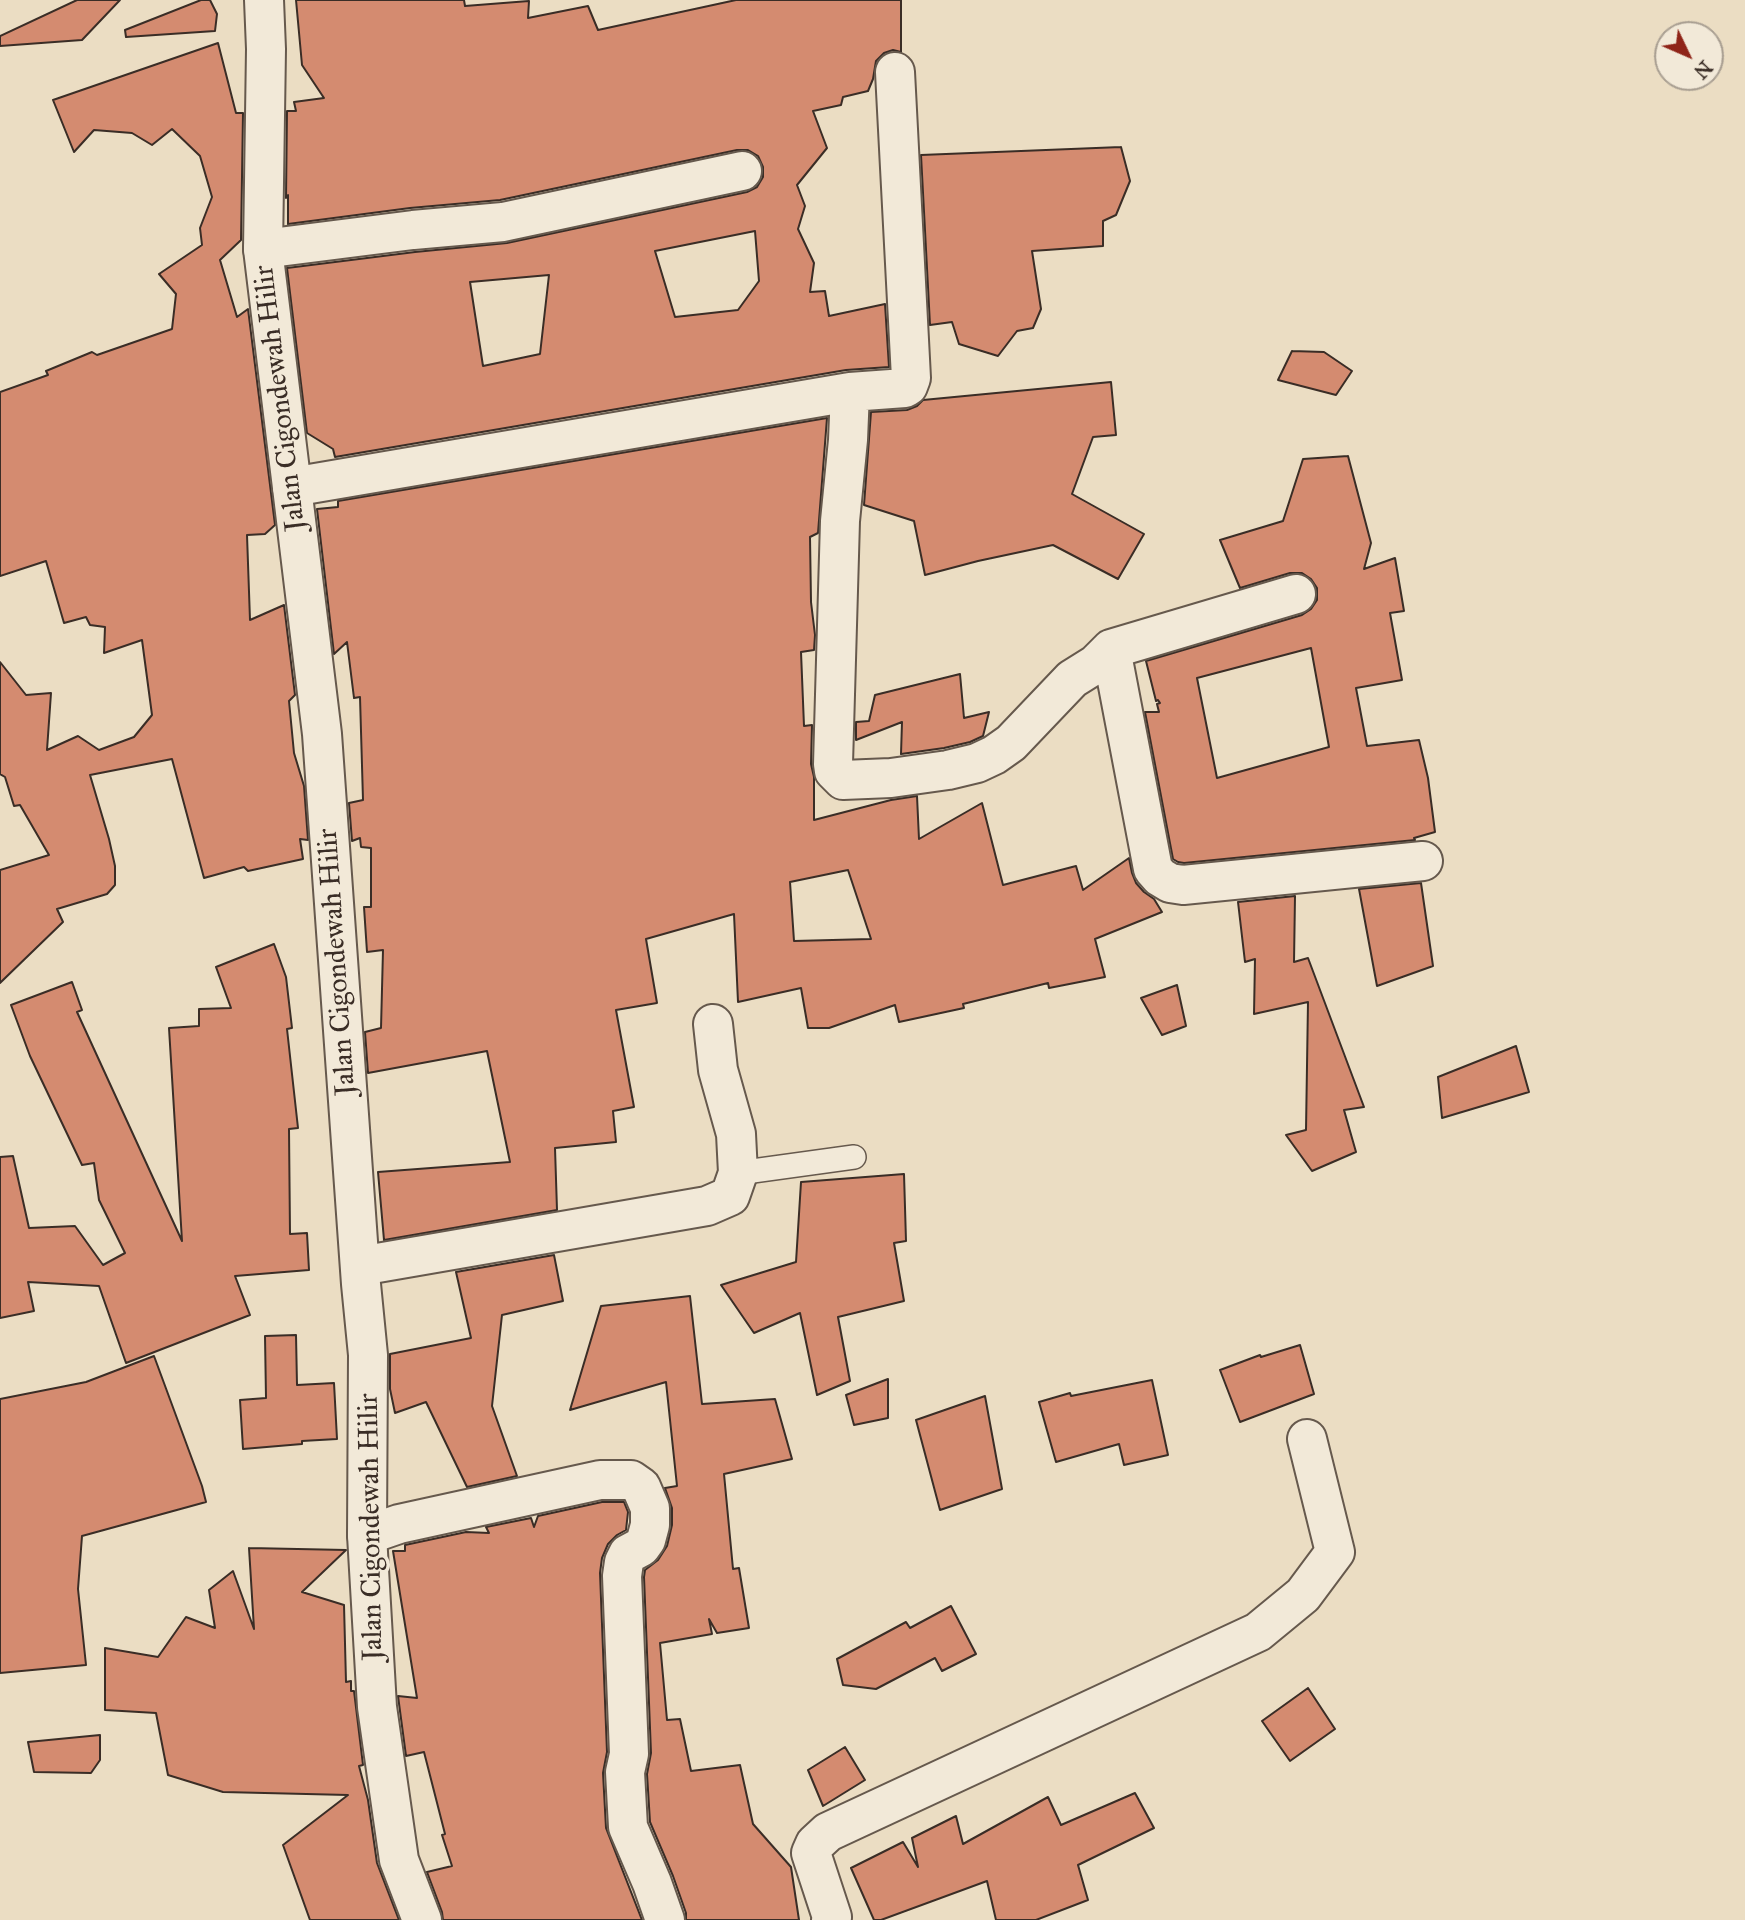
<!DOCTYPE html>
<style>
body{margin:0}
#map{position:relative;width:1745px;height:1920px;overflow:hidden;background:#ebddc3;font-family:"IM FELL Great Primer",serif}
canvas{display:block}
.north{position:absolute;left:1654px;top:21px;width:70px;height:70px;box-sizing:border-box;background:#f2e9d8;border:2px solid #a89e91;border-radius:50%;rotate:134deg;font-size:19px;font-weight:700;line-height:28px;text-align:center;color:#3a2d26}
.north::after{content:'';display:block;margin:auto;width:24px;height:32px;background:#8f2418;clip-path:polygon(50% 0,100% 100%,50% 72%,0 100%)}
</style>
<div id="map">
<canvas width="1745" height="1920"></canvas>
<div class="north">N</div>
</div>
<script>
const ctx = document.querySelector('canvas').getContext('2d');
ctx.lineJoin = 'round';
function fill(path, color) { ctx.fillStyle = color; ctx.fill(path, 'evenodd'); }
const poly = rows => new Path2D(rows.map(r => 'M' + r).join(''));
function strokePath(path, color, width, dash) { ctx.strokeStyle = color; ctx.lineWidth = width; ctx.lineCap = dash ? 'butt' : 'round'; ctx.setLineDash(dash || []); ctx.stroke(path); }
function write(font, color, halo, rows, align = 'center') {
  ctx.font = font + ' "IM FELL Great Primer",serif'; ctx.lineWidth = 7; ctx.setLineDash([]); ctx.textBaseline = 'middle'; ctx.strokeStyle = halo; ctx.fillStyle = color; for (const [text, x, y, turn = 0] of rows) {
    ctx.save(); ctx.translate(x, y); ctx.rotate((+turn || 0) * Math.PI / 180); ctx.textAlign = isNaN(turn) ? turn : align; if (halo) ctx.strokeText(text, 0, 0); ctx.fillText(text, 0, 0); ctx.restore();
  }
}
const building = poly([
 [77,0,120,0,82,40,0,46,0,36,77,0],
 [201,0,210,0,217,14,215,31,126,37,125,30,201,0],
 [296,0,464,0,465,6,529,1,528,18,588,6,598,30,736,0,901,0,901,52,893,50,884,53,876,61,873,79,868,91,843,97,841,105,813,111,827,148,797,185,805,206,798,229,814,263,810,292,825,291,829,316,885,304,889,367,846,370,335,457,333,449,307,433,287,268,415,252,507,243,747,192,757,187,763,177,763,167,758,156,748,150,737,150,500,200,410,208,288,224,288,195,286,198,287,111,296,111,294,102,324,98,302,65,296,0],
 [755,231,759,281,738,310,675,317,655,251,755,231],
 [549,275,540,354,483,366,470,282,549,275],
 [218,43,236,113,243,113,241,240,220,260,237,317,248,309,275,525,265,534,247,535,250,620,284,605,295,695,289,701,294,753,304,786,308,840,300,839,303,859,248,871,244,867,204,878,172,759,90,775,109,839,115,866,115,885,107,894,57,909,63,922,0,983,0,870,49,855,20,805,14,806,5,777,0,774,0,662,26,695,51,693,47,750,78,736,99,750,134,737,152,715,142,640,104,653,105,627,90,625,86,617,64,623,46,561,0,576,0,392,48,375,46,371,92,352,97,355,172,329,176,294,159,274,202,245,200,228,212,197,200,156,172,129,152,145,132,133,94,130,74,152,53,100,218,43],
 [1121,147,1130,181,1116,215,1103,221,1103,246,1032,251,1041,309,1033,328,1017,331,998,356,959,344,952,322,930,325,921,155,1121,147],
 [1292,351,1324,352,1352,371,1336,395,1278,380,1292,351],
 [1111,382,1116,435,1093,437,1072,494,1144,534,1118,579,1053,545,978,561,925,575,914,521,864,505,871,412,907,410,917,406,923,400,1111,382],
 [827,418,818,533,810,537,811,602,815,635,814,650,801,652,804,726,812,725,811,764,814,777,814,820,891,800,917,796,919,839,982,803,1003,885,1076,866,1083,890,1129,858,1132,873,1136,883,1144,892,1154,899,1162,912,1095,939,1105,977,1049,988,1048,983,963,1004,964,1008,899,1022,895,1005,829,1028,808,1028,801,988,738,1002,734,914,646,939,657,1003,616,1010,634,1107,613,1111,616,1142,555,1148,557,1210,384,1240,378,1172,510,1162,487,1051,368,1073,365,1032,381,1028,383,950,367,952,364,907,371,907,371,848,361,847,360,838,352,841,349,803,363,800,360,697,354,698,347,642,334,654,317,509,338,507,338,501,827,418],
 [848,870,871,939,794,941,790,882,848,870],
 [1348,456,1371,543,1364,569,1395,558,1404,611,1390,613,1402,680,1356,688,1367,746,1419,740,1428,778,1435,832,1414,838,1415,840,1184,863,1178,862,1173,859,1145,712,1159,712,1157,704,1160,703,1158,700,1156,701,1146,661,1302,615,1311,609,1317,600,1317,588,1311,579,1302,573,1290,573,1240,588,1220,540,1283,521,1303,459,1348,456],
 [1311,648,1329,747,1217,778,1197,678,1311,648],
 [960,674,964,718,989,712,983,736,970,742,944,748,901,754,902,722,856,740,856,722,869,721,875,695,960,674],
 [1421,883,1433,966,1377,986,1359,889,1421,883],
 [1295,896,1294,962,1308,958,1364,1107,1344,1110,1356,1152,1312,1171,1286,1135,1306,1130,1308,1002,1254,1014,1255,959,1245,962,1238,902,1295,896],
 [274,944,286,977,292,1028,287,1029,298,1128,289,1129,290,1234,307,1233,309,1270,235,1276,250,1315,126,1363,99,1286,28,1282,34,1311,0,1318,0,1157,13,1156,29,1228,75,1226,103,1265,125,1253,99,1200,94,1163,82,1165,30,1056,11,1005,72,982,82,1010,77,1012,182,1241,169,1028,199,1026,199,1009,231,1008,216,967,274,944],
 [1177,985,1186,1026,1162,1035,1141,998,1177,985],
 [1516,1046,1529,1092,1442,1118,1438,1077,1516,1046],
 [904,1174,906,1241,894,1243,904,1301,838,1317,850,1381,817,1395,800,1313,754,1333,721,1285,796,1262,801,1182,904,1174],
 [554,1255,563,1301,502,1315,492,1406,517,1476,467,1487,426,1402,395,1413,390,1389,390,1354,471,1338,456,1272,554,1255],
 [690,1296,702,1404,775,1399,792,1459,724,1474,733,1569,739,1568,749,1628,717,1633,709,1619,712,1634,660,1643,667,1720,680,1719,691,1771,740,1765,753,1824,791,1867,799,1920,686,1920,686,1913,673,1876,650,1822,647,1774,651,1753,644,1577,645,1570,658,1560,667,1546,672,1525,672,1508,665,1488,677,1486,666,1382,570,1410,601,1306,690,1296],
 [296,1335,297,1385,334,1383,337,1439,302,1441,302,1444,243,1449,240,1400,266,1398,265,1336,296,1335],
 [1300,1345,1314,1394,1240,1422,1220,1370,1260,1355,1261,1357,1300,1345],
 [154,1356,202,1486,206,1502,82,1536,78,1589,86,1665,0,1673,0,1399,86,1382,154,1356],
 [888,1379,888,1418,854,1425,846,1395,888,1379],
 [1152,1380,1168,1455,1124,1465,1119,1444,1056,1462,1039,1402,1070,1393,1071,1396,1152,1380],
 [985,1396,1002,1489,940,1510,916,1420,985,1396],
 [602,1502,624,1502,628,1512,626,1530,617,1535,608,1544,602,1558,600,1573,607,1752,603,1773,606,1828,642,1920,443,1920,442,1912,427,1872,452,1866,442,1835,445,1834,424,1752,406,1756,398,1696,417,1698,393,1551,405,1551,405,1545,466,1532,489,1533,486,1527,531,1518,534,1527,538,1516,602,1502],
 [249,1548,346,1550,302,1592,344,1605,346,1682,351,1681,351,1691,354,1691,363,1765,359,1766,368,1800,377,1863,399,1920,310,1920,283,1845,348,1795,223,1792,168,1775,156,1713,105,1710,105,1648,158,1657,186,1617,215,1628,209,1590,233,1571,254,1629,249,1548],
 [951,1606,976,1654,942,1671,935,1658,876,1689,843,1685,837,1659,906,1622,910,1628,951,1606],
 [1308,1688,1335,1729,1290,1761,1262,1721,1308,1688],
 [100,1735,100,1760,91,1773,34,1772,28,1742,100,1735],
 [845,1747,865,1780,823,1806,808,1770,845,1747],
 [1135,1793,1154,1828,1078,1865,1088,1900,1036,1920,996,1920,987,1881,881,1920,874,1920,851,1868,903,1842,918,1867,912,1838,956,1816,963,1844,1048,1797,1061,1825,1135,1793]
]);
fill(building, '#d48b70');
strokePath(building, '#3a2d26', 2);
const service = poly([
 [738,1173,854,1157]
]);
const minor = poly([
 [263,249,413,230,503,222,742,171],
 [850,392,848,440,840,521,833,764,834,771,843,780,891,778,948,770,977,763,994,755,1011,743,1072,679,1096,664,1111,649,1296,594],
 [292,487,850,392,905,388,908,386,911,378,895,72],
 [1111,649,1153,869,1160,877,1170,883,1183,885,1423,861],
 [360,1266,707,1206,730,1196,738,1173,736,1134,718,1070,713,1024],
 [367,1535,399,1524,600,1480,631,1480,641,1487,650,1508,650,1525,646,1540,641,1547,628,1554,624,1562,622,1576,629,1754,625,1772,628,1827,652,1883,665,1920],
 [831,1920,832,1917,811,1853,815,1844,828,1832,1258,1632,1303,1595,1335,1552,1307,1439]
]);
const tertiary = poly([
 [264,0,266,49,263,249,322,734,361,1284,368,1355,367,1535,377,1707,399,1860,422,1920]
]);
strokePath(service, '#66594d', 26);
strokePath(minor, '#66594d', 42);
strokePath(tertiary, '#66594d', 42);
strokePath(service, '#f2e9d8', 23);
strokePath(minor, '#f2e9d8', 38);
strokePath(tertiary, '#f2e9d8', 38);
write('28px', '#3a2d26', '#f2e9d8', [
 ["Jalan Cigondewah Hilir",281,398,-97],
 ["Jalan Cigondewah Hilir",338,962,-94],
 ["Jalan Cigondewah Hilir",372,1527,-91]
]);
</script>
